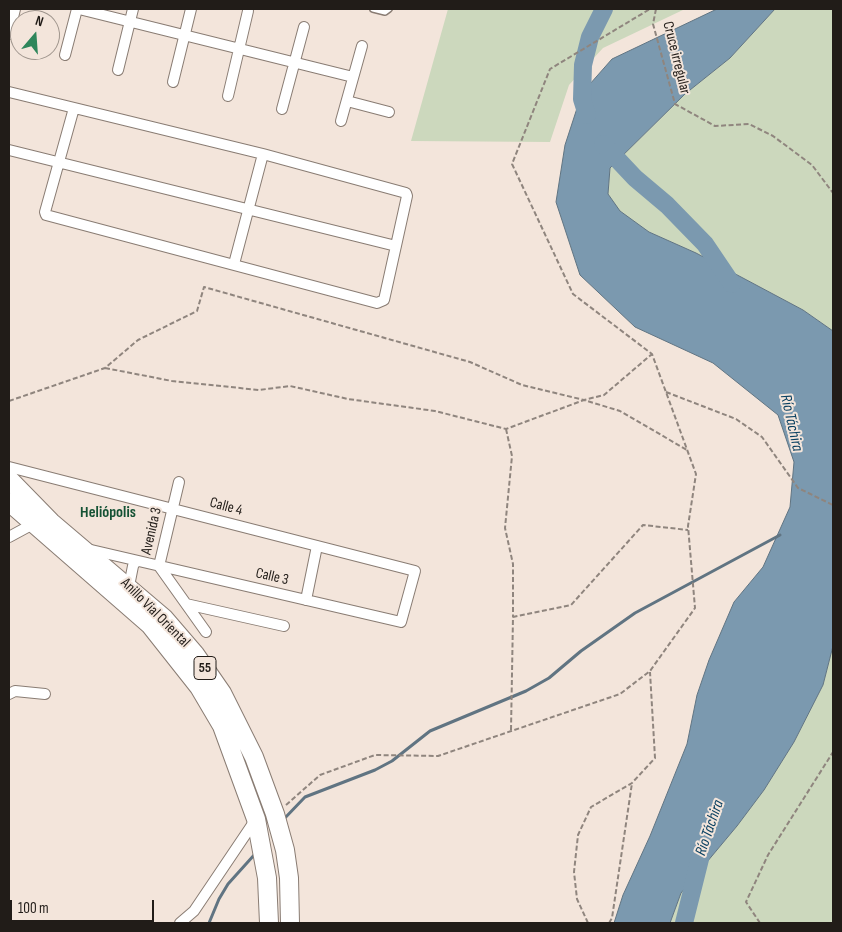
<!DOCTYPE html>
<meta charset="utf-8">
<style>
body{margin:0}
#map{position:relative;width:842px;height:932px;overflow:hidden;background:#f3e5db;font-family:"Sofia Sans Condensed",sans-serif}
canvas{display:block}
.frame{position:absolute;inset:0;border:10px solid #211c18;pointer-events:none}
.north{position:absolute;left:10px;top:10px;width:50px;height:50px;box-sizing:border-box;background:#f3e5db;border:1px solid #9f958d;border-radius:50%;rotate:18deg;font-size:14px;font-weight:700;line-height:20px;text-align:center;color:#211c18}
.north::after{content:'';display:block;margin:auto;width:18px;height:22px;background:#2e865b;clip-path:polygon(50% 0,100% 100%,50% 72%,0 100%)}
.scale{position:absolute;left:10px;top:900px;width:144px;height:22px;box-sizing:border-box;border:2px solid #211c18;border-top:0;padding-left:6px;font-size:15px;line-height:18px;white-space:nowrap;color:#211c18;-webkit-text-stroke:4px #f3e5db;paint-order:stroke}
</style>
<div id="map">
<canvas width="842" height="932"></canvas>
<div class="frame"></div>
<div class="north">N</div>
<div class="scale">100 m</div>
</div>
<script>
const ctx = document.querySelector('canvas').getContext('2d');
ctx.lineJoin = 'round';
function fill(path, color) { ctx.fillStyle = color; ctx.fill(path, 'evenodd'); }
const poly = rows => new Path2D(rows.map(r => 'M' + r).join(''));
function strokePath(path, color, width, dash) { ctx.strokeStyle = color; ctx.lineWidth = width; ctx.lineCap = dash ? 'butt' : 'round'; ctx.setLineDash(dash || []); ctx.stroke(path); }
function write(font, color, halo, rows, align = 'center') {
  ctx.font = font + ' "Sofia Sans Condensed",sans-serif'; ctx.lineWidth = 4; ctx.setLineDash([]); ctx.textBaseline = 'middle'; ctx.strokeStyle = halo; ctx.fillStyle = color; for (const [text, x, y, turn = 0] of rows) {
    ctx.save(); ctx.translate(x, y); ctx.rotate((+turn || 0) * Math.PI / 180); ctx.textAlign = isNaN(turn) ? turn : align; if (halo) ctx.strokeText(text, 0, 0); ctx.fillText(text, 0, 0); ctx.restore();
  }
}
fill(poly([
 [448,9,685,9,603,48,569,85,550,142,411,141],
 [775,9,833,9,833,331,803,310,696,253,649,232,619,211,608,194,610,168,685,94,730,58],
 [833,646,833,923,670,923,681,893,737,826,764,790,794,742,823,685]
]), '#ccd8bd');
const water = poly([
 [717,9,775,9,730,58,685,94,610,168,608,194,620,211,649,232,696,253,803,310,833,331,833,646,823,685,794,742,764,790,737,826,681,893,670,923,614,923,623,895,650,836,687,744,697,695,709,660,734,602,763,567,790,507,794,462,778,415,713,363,635,327,580,275,556,202,565,145,582,93,612,59,717,9]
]);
fill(water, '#7b99af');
strokePath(water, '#607482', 1);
strokePath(poly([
 [283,820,305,797,375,770,392,761,430,731,526,691,549,678,581,651,635,613,780,535],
 [209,923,219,899,228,884,255,854]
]), '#607482', 3);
strokePath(poly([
 [587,115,582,99,583,65,590,37,604,9],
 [603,144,635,178,667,205,705,244,732,284],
 [684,923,701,855]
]), '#7b99af', 18);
const lane = poly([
 [373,9,385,12,389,9]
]);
const street = poly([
 [79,9,353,77],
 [9,34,15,9],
 [65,55,77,9],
 [118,70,133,9],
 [173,82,191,9],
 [9,92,263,154,406,193,407,196,384,300,377,303,46,215,45,212,74,108],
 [228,96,248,11],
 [347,101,389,112],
 [282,109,304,27],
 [341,121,362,46],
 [9,150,396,246],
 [234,264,263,154],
 [9,467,415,571,401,622,87,549],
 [179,482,159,566,206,632],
 [9,537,33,524],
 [129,586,133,566,136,561],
 [306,600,317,546],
 [186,604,284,626],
 [9,694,15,691,45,694],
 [180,923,194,911,256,819]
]);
const highway = poly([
 [9,479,51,522,164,618,195,654,222,693,254,757,275,814,285,850,289,878,290,923],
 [9,502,150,625,199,687,222,726,256,819,267,878,269,923]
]);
strokePath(lane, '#897c73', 8);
strokePath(street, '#897c73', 12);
strokePath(highway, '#897c73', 20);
strokePath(poly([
 [656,9,653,24,675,104,715,126,749,124,773,136,812,165,833,193],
 [105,368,172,381,259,390,290,386,348,399,435,411,506,429,584,400,620,411,687,450],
 [666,392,736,419,762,437,798,488,833,505],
 [9,401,105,368,138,340,197,311,204,287,470,362,522,385,584,400,604,395,652,354],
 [506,429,512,456,505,528,513,564,513,617],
 [511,730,513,617,571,605,643,525,688,530],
 [286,805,320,775,375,755,438,756,620,694,650,671,695,608,688,526,696,474,652,354,573,294,512,164,550,69,650,9],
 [588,923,577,899,574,872,578,835,591,807,632,783,655,758,650,672],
 [609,923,612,918,632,783],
 [760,923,746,902,768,855,833,752]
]), '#8f857e', 2, [5, 2.5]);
strokePath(lane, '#fff', 5);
strokePath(street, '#fff', 10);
strokePath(highway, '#fff', 18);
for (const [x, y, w] of [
 [205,668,22]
]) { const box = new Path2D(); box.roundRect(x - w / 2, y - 11.5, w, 23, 4); ctx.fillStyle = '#f3e5db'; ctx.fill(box); strokePath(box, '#211c18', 1); }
write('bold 14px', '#211c18', null, [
 ["55",205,668]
]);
write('15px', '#211c18', '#f3e5db', [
 ["Cruce irregular",676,58,76],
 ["Calle 4",226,507,15],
 ["Avenida 3",152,531,-77],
 ["Calle 3",272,577,13],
 ["Anillo Vial Oriental",155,613,45]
]);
write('italic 16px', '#083f60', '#f3e5db', [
 ["Río Táchira",791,423,77],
 ["Río Táchira",710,828,-71]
]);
write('bold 16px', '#145234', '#f3e5db', [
 ["Heliópolis",108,513]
]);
</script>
